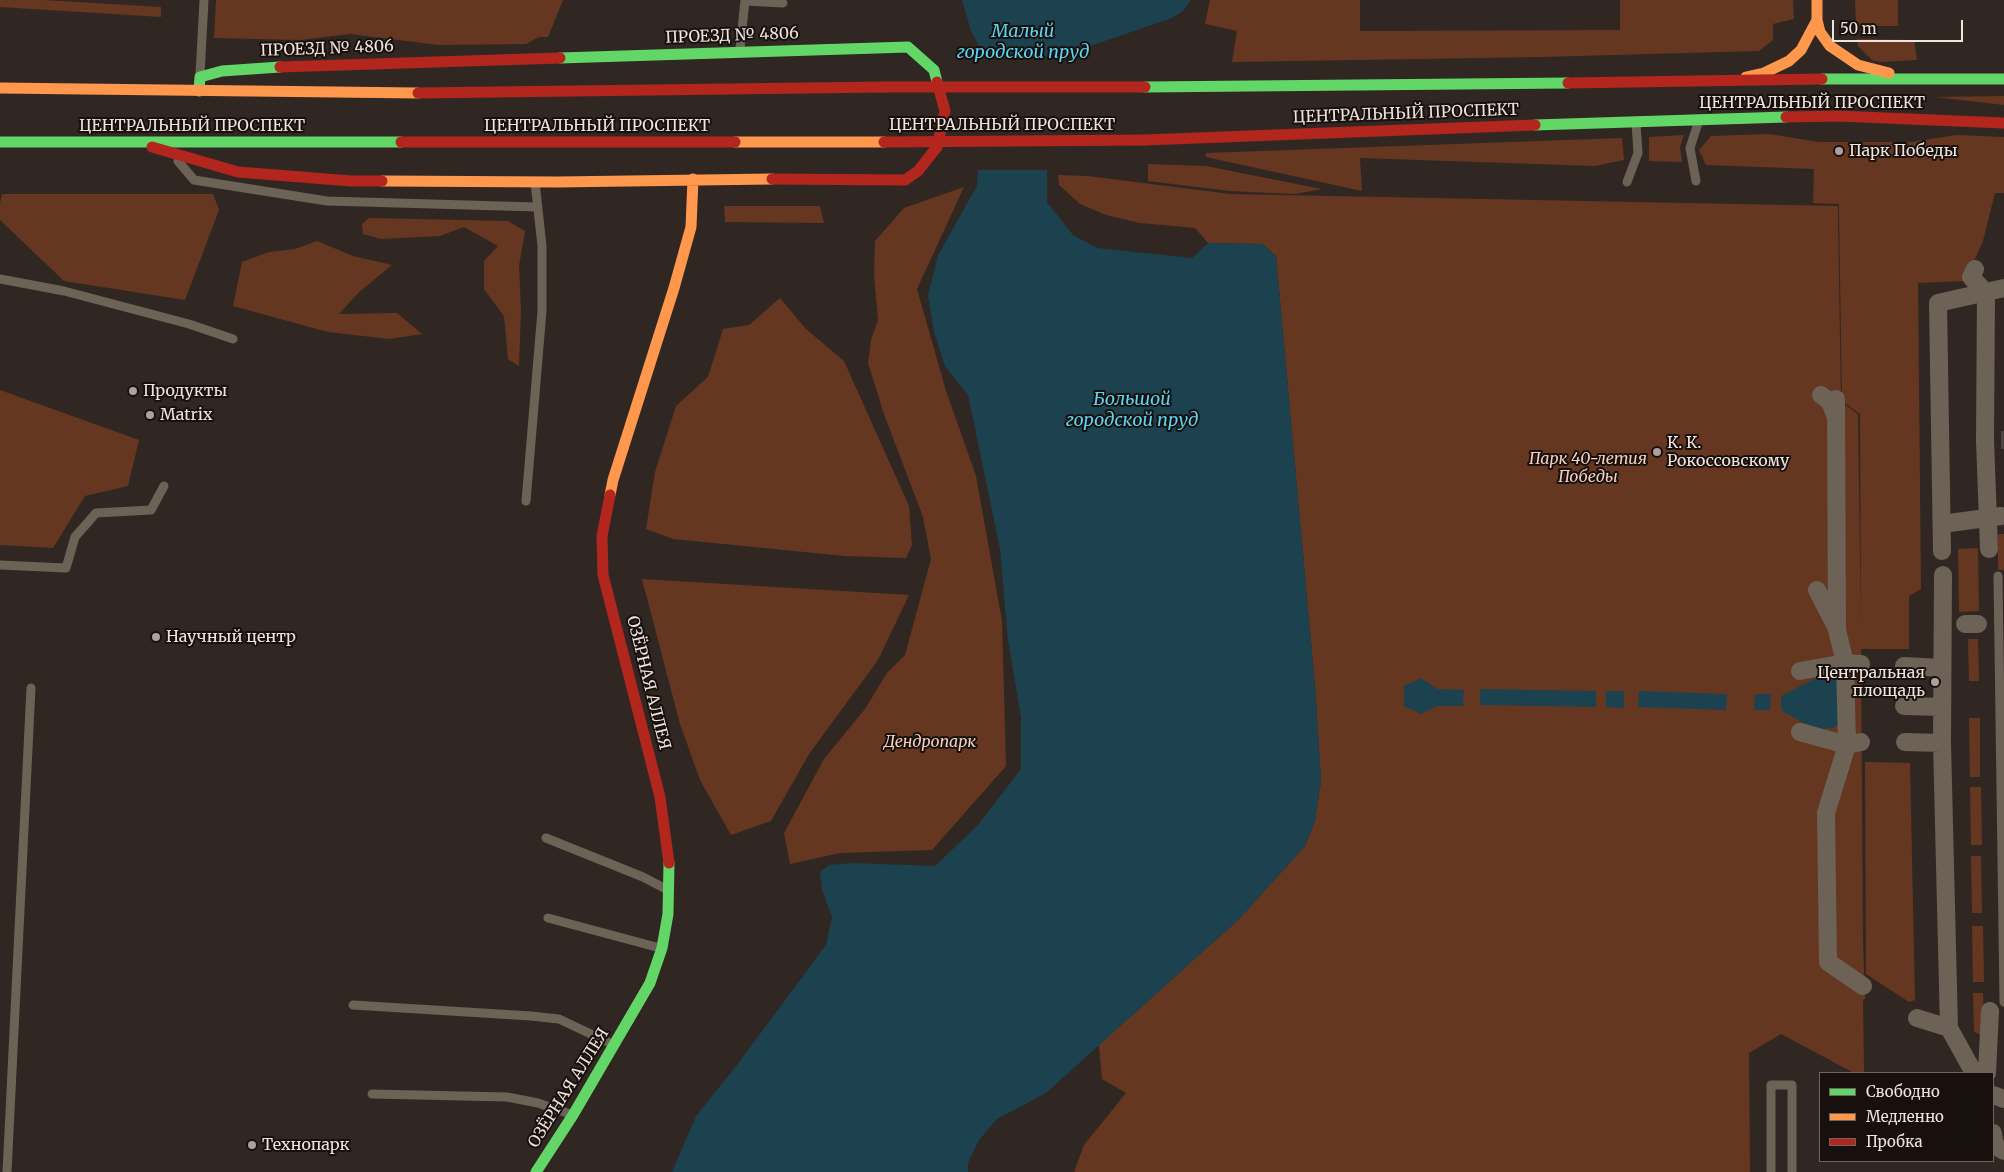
<!DOCTYPE html>
<meta charset="utf-8">
<style>
body{margin:0}
#map{position:relative;width:2004px;height:1172px;overflow:hidden;background:#302723;font-family:Merriweather,serif}
canvas{display:block}
.legend{position:absolute;left:1819px;top:1072px;width:175px;height:90px;box-sizing:border-box;background:#18100d;border:1px solid #6e6461;margin:0;padding:6px 9px;list-style:none;font-size:15px;color:#efe3de}
.legend li{display:flex;align-items:center;gap:10px;height:25px}
.legend b{width:25px;border:1px solid #6e6461}
.scale{position:absolute;left:1832px;top:20px;width:131px;height:22px;box-sizing:border-box;border:2px solid #efe3de;border-top:0;padding-left:6px;font-size:15px;line-height:18px;white-space:nowrap;color:#efe3de;-webkit-text-stroke:4px #18100d;paint-order:stroke}
</style>
<div id="map">
<canvas width="2004" height="1172"></canvas>
<ul class="legend">
<li><b style="height:6px;background:#63d668"></b>Свободно</li>
<li><b style="height:6px;background:#ff974d"></b>Медленно</li>
<li><b style="height:6px;background:#b3261e"></b>Пробка</li>
</ul>
<div class="scale">50 m</div>
</div>
<script>
const ctx = document.querySelector('canvas').getContext('2d');
ctx.lineJoin = 'round';
function fill(path, color) { ctx.fillStyle = color; ctx.fill(path, 'evenodd'); }
const poly = rows => new Path2D(rows.map(r => 'M' + r).join(''));
function strokePath(path, color, width, dash) { ctx.strokeStyle = color; ctx.lineWidth = width; ctx.lineCap = dash ? 'butt' : 'round'; ctx.setLineDash(dash || []); ctx.stroke(path); }
function write(font, color, halo, rows, align = 'center') {
  ctx.font = font + ' Merriweather,serif'; ctx.lineWidth = 4; ctx.setLineDash([]); ctx.textBaseline = 'middle'; ctx.strokeStyle = halo; ctx.fillStyle = color; for (const [text, x, y, turn = 0] of rows) {
    ctx.save(); ctx.translate(x, y); ctx.rotate((+turn || 0) * Math.PI / 180); ctx.textAlign = isNaN(turn) ? turn : align; if (halo) ctx.strokeText(text, 0, 0); ctx.fillText(text, 0, 0); ctx.restore();
  }
}
fill(poly([
 [0,0,43,0,161,7,161,17,0,7],
 [216,0,563,0,548,37,539,37,526,44,439,45,350,34,300,40,214,38],
 [1210,0,1360,0,1360,31,1620,30,1620,0,1793,0,1794,19,1773,24,1773,40,1759,51,1541,57,1232,62,1237,31,1205,24],
 [1855,0,1898,0,1898,26,1856,26],
 [1857,39,1914,40,1917,60,1881,62,1872,60,1858,46],
 [2004,96,2004,105,1935,97],
 [1769,134,1819,142,1912,142,1956,135,2004,137,2004,193,1995,193,1983,241,1965,281,1918,283,1921,589,1909,596,1909,649,1861,649,1863,942,1865,999,1863,1000,1864,1073,1854,1073,1781,1034,1749,1053,1750,1172,1074,1172,1084,1145,1126,1093,1102,1079,1099,1045,1239,919,1305,846,1315,821,1321,781,1315,686,1276,256,1263,244,1208,243,1195,228,1140,223,1106,215,1080,204,1059,185,1058,175,1088,176,1230,194,1838,206,1838,213,1839,213,1839,204,1813,203,1814,169,1706,165,1699,150,1711,136],
 [1839,213,1842,401,1860,414,1861,629,1858,414,1841,402,1838,214],
 [1684,135,1680,147,1682,162,1649,161,1649,137],
 [1622,138,1624,160,1595,166,1360,158,1362,191,1206,157,1206,153],
 [1148,164,1206,166,1322,189,1295,194,1270,193,1230,191,1148,181],
 [964,187,917,289,946,391,976,476,1002,621,1006,766,932,850,840,853,790,864,784,833,824,759,865,709,887,673,905,655,931,559,923,517,884,414,868,363,871,340,878,320,874,274,875,241,904,208],
 [2,194,213,194,219,210,185,300,64,281,0,220,0,203],
 [724,206,820,206,824,223,725,222],
 [369,218,508,221,525,231,519,266,521,310,519,366,508,359,504,316,484,289,484,261,498,246,464,227,440,236,381,239,363,234,362,224],
 [317,241,353,256,392,265,358,293,339,314,397,313,422,334,390,339,328,332,233,306,242,262,269,252,295,249],
 [780,298,806,329,844,361,909,506,912,545,906,558,845,556,673,539,646,529,655,472,676,406,708,377,723,329,749,325],
 [0,390,139,440,128,486,85,496,53,548,0,545],
 [1998,534,2004,534,2004,570,1998,570],
 [1978,548,1979,611,1959,612,1958,549],
 [642,579,909,595,878,660,809,754,771,821,731,835,700,780,680,724],
 [1968,639,1978,639,1979,681,1969,681],
 [1969,718,1980,718,1980,777,1970,777],
 [1865,762,1910,763,1915,1000,1909,1002,1866,974],
 [1970,787,1981,787,1982,845,1971,845],
 [1971,856,1981,856,1982,913,1972,913],
 [1972,926,1983,926,1984,982,1973,982],
 [1973,993,1983,993,1984,1036,1974,1032]
]), '#663720');
fill(poly([
 [962,0,1191,0,1183,11,1172,18,1067,54,1047,82,1047,202,1073,235,1097,248,1192,258,1208,243,1263,244,1276,256,1315,686,1321,781,1315,821,1305,846,1239,919,1046,1093,997,1119,979,1140,968,1163,968,1172,672,1172,696,1116,737,1065,826,945,832,917,822,890,820,872,829,865,852,863,935,866,978,825,1021,769,1021,718,1008,640,1000,549,968,395,945,366,934,332,928,296,938,255,977,186,983,53,971,31],
 [1830,676,1838,680,1839,724,1830,730,1831,727,1817,731,1781,710,1781,696,1818,677,1831,682],
 [1421,678,1437,689,1464,690,1463,706,1437,706,1421,714,1404,706,1404,686],
 [1480,689,1596,691,1596,707,1480,705],
 [1606,691,1624,691,1624,708,1606,707],
 [1639,691,1727,694,1726,710,1638,707],
 [1755,694,1771,694,1770,710,1754,710]
]), '#1b424e');
fill(poly([
 [980,56,1070,56,1049,83,1049,170,975,170]
]), '#302723');
strokePath(poly([
 [2001,440,2004,440]
]), '#4d433f', 18, [18, 9]);
strokePath(poly([
 [745,1,783,3],
 [740,49,745,0],
 [200,75,204,0],
 [178,161,194,180,327,201,537,207],
 [1696,181,1690,148,1698,123],
 [1627,182,1638,153,1636,124],
 [0,279,64,291,189,324,233,339],
 [526,501,542,311,542,246,535,182],
 [0,565,66,568,75,537,96,513,151,510,164,486],
 [1998,576,2004,1002],
 [546,838,643,877,666,889],
 [548,918,660,948],
 [353,1005,531,1016,559,1019,612,1044],
 [372,1094,507,1097,538,1103,570,1114],
 [7,1172,31,688],
 [1771,1172,1771,1085,1792,1085,1792,1172]
]), '#6d6256', 9);
strokePath(poly([
 [1975,269,1971,277,1986,293,1985,440,1989,549],
 [1821,395,1830,402,1836,417],
 [1836,399,1837,630,1845,663,1847,745,1826,813,1828,962,1863,986],
 [1942,524,2001,516],
 [1942,551,1938,303,2004,288],
 [1943,575,1942,743,1949,1028,1974,1073],
 [1817,590,1836,627],
 [1965,624,1978,624],
 [1904,666,1942,668],
 [1800,671,1845,663,1861,664],
 [1904,706,1942,707],
 [1800,732,1847,745,1861,742],
 [1905,742,1942,743],
 [1917,1018,1949,1028],
 [1987,1073,1990,1011],
 [1993,1095,2004,1099],
 [1993,1133,1995,1146,2004,1151]
]), '#6d6256', 18);
strokePath(poly([
 [560,58,908,47,934,70,937,82],
 [1822,79,2004,79],
 [1145,87,1568,83],
 [199,91,200,77,222,71,280,67],
 [1535,125,1786,117],
 [0,142,401,142],
 [536,1172,573,1115,650,983,662,948,668,914,669,863]
]), '#63d668', 11);
strokePath(poly([
 [1817,0,1817,20,1820,32,1830,46,1858,65,1889,73],
 [1746,77,1764,73,1789,61,1801,50,1817,20],
 [0,88,418,93],
 [735,142,884,142],
 [382,181,557,182,772,179],
 [610,495,613,480,674,288,691,227,693,179]
]), '#ff974d', 11);
strokePath(poly([
 [280,67,560,58],
 [1568,83,1822,79],
 [418,93,884,87],
 [1786,117,1838,116,2004,123],
 [1145,140,1535,125],
 [401,142,735,142],
 [152,147,238,172,351,181,382,181],
 [772,179,905,180,918,171,937,147,945,111,937,82],
 [610,495,602,536,603,575,660,797,669,863]
]), '#b3261e', 11);
strokePath(poly([
 [884,87,1145,87],
 [884,142,1145,140]
]), '#b3261e', 11);
for (const [x, y, r, color] of [
 [1839,151,5,"#aca19d"],
 [133,391,5,"#aca19d"],
 [150,415,5,"#aca19d"],
 [1657,452,5,"#aca19d"],
 [156,637,5,"#aca19d"],
 [1935,682,5,"#aca19d"],
 [252,1145,5,"#aca19d"]
]) { const dot = new Path2D(); dot.arc(x, y, r, 0, 2 * Math.PI); ctx.fillStyle = color; ctx.fill(dot); strokePath(dot, '#18100d', 2); }
write('16px', '#efe3de', '#18100d', [
 ["ПРОЕЗД № 4806",732,36,-2],
 ["ПРОЕЗД № 4806",327,49,-2],
 ["ЦЕНТРАЛЬНЫЙ ПРОСПЕКТ",1812,103],
 ["ЦЕНТРАЛЬНЫЙ ПРОСПЕКТ",1406,114,-2],
 ["ЦЕНТРАЛЬНЫЙ ПРОСПЕКТ",1002,125],
 ["ЦЕНТРАЛЬНЫЙ ПРОСПЕКТ",192,126],
 ["ЦЕНТРАЛЬНЫЙ ПРОСПЕКТ",597,126],
 ["ОЗЁРНАЯ АЛЛЕЯ",648,683,76],
 ["ОЗЁРНАЯ АЛЛЕЯ",569,1088,-58]
]);
write('16px', '#efe3de', '#18100d', [
 ["Парк Победы",1849,151],
 ["Продукты",143,391],
 ["Matrix",160,415],
 ["К. К.",1667,443],
 ["Рокоссовскому",1667,461],
 ["Научный центр",166,637],
 ["Центральная",1925,673,"right"],
 ["площадь",1925,691,"right"],
 ["Технопарк",262,1145]
], 'left');
write('italic 16px', '#f4d0bf', '#18100d', [
 ["Парк 40-летия",1588,459],
 ["Победы",1588,477],
 ["Дендропарк",930,742]
]);
write('italic 18px', '#5ad5f6', '#18100d', [
 ["Малый",1023,32],
 ["городской пруд",1023,53],
 ["Большой",1132,400],
 ["городской пруд",1132,421]
]);
</script>
